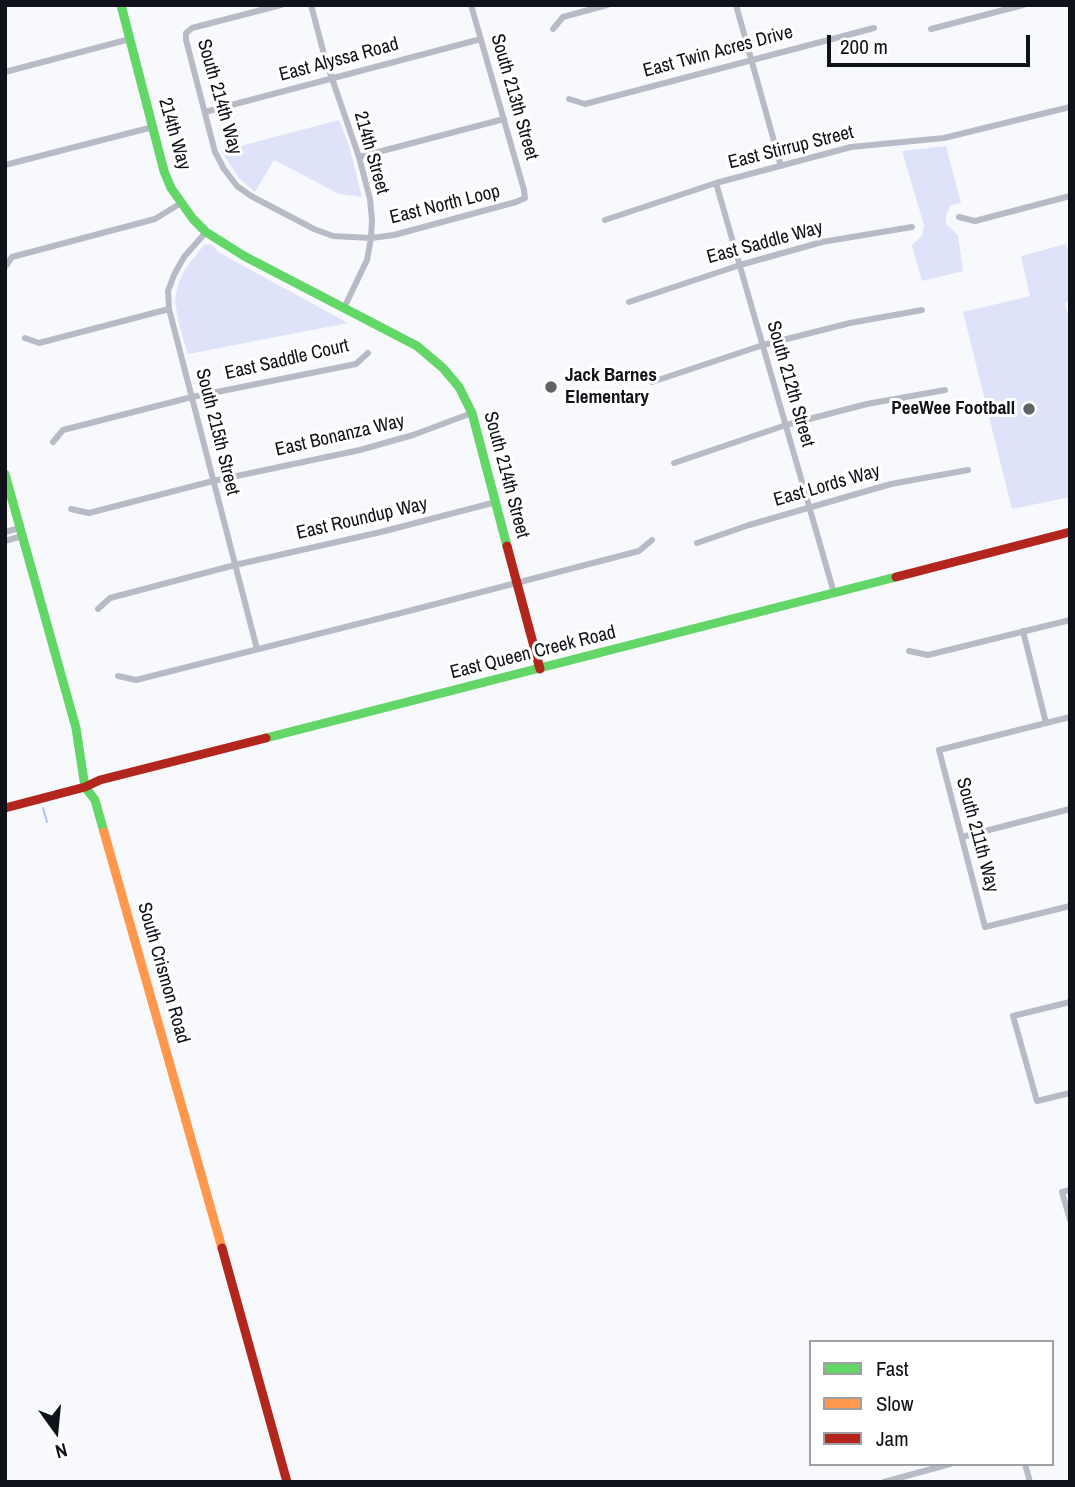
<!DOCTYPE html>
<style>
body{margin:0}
#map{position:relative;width:1075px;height:1487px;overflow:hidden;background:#f8f9fc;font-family:"Archivo Narrow",sans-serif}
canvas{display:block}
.frame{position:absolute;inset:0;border:7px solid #101219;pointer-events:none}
.legend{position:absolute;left:809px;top:1340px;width:245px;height:126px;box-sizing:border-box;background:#fff;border:2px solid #9fa0a3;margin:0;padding:9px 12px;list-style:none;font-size:21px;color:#101219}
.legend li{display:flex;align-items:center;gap:14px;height:35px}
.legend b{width:35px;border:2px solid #9fa0a3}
.north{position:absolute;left:21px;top:1396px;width:70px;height:70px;-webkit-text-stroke:5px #fff;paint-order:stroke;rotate:165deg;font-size:19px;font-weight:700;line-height:28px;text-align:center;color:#101219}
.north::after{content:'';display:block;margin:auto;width:24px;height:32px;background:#101219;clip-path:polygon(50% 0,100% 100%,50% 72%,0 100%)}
.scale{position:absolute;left:827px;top:35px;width:203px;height:32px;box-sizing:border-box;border:4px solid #101219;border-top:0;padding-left:9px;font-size:21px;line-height:24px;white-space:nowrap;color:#101219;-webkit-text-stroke:5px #fff;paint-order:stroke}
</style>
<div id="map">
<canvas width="1075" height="1487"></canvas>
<div class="frame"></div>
<ul class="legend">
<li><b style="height:9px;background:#63d668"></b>Fast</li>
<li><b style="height:9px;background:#ff974d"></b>Slow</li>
<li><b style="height:9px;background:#b3261e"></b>Jam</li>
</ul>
<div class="north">N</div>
<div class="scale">200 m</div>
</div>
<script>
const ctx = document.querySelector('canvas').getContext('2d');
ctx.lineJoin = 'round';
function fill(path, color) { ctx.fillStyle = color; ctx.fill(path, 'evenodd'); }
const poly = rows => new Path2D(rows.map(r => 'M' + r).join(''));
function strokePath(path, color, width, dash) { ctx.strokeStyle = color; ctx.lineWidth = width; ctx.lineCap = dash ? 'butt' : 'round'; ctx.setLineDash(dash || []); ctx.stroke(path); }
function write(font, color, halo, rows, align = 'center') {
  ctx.font = font + ' "Archivo Narrow",sans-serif'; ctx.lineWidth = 6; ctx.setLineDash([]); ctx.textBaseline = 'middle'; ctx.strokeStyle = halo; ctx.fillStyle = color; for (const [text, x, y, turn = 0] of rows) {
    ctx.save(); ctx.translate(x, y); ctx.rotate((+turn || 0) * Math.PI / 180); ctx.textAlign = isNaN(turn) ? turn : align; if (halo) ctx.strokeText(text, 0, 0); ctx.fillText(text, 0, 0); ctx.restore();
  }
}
fill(poly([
 [339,120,349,145,362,197,339,194,274,160,255,192,239,178,221,151],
 [946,146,961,203,951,205,946,215,946,224,958,235,963,271,922,281,912,245,922,236,924,225,902,151],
 [211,244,218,252,348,323,188,354,179,325,175,301,178,284,185,269,204,245],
 [1066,244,1067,249,1070,249,1070,301,1065,303,1070,320,1070,497,1012,509,963,312,1030,296,1021,256]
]), '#dee3fa');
strokePath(poly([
 [43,808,47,822]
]), '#b5c0fb', 2);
strokePath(poly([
 [281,5,192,28,186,33,186,40,215,152,224,169,237,186,251,196,314,229,333,236,371,238,394,235,516,202,525,198,524,190,471,5],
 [311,5,325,58,359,157,370,199,372,220,371,238,367,260,344,308],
 [736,5,781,166],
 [553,29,563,17,607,5],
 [931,29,1023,5],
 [5,72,130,39],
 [569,99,585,104,874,28],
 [205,112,481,39],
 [359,157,504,119],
 [5,165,153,127],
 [716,183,834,593],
 [959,217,975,221,1070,196],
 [605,220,716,183,851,147,944,138,1070,107],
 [206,232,184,257,174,275,168,291,169,309,257,649],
 [5,267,12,257,155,219,181,203],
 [629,302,740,265,822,242,912,227],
 [25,338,39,343,169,309],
 [652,382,763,345,850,323,922,310],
 [53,442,63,430,192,397,356,364,368,353],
 [674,463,786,425,867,404,945,390],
 [71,509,89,513,213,481,360,450,413,435,472,413],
 [5,532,20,528],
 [5,541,22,536],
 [697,543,749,525,891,484,968,470],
 [98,609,110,598,235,565,381,532,496,502],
 [1023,631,1046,723],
 [909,651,928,655,1070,620],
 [118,676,136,680,401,613,639,551,652,540],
 [1070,717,939,750,985,927,1070,906],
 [962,837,1070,809],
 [1070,1002,1013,1016,1037,1101,1070,1093],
 [1070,1190,1062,1192,1070,1220],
 [1025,1464,1030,1482],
 [884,1482,950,1464]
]), '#b8bbc6', 6);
strokePath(poly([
 [121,5,164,171,171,188,193,219,206,232,244,256,417,346,443,368,459,387,472,413,507,546],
 [5,474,76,728,85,787,95,800,104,832],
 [266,738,896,577]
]), '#63d668', 9);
strokePath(poly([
 [104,832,222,1248]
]), '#ff974d', 9);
strokePath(poly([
 [507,546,540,669],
 [896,577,1070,532],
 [5,808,85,787,100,780,266,738],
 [222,1248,287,1482]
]), '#b3261e', 9);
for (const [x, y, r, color] of [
 [551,387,7,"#616368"],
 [1029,409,7,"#616368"]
]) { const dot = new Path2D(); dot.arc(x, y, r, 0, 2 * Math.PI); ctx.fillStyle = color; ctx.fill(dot); strokePath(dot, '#fff', 2.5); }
write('19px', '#101219', '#fff', [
 ["East Twin Acres Drive",718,52,-15],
 ["East Alyssa Road",339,60,-15],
 ["South 214th Way",219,97,74],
 ["South 213th Street",514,97,74],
 ["214th Way",174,134,74],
 ["East Stirrup Street",791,148,-14],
 ["214th Street",371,153,74],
 ["East North Loop",445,205,-14],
 ["East Saddle Way",765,243,-15],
 ["East Saddle Court",287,360,-13],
 ["South 212th Street",790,384,74],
 ["South 215th Street",217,432,76],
 ["East Bonanza Way",340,436,-13],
 ["South 214th Street",506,475,75],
 ["East Lords Way",827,486,-16],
 ["East Roundup Way",362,519,-13],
 ["East Queen Creek Road",533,653,-14],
 ["South 211th Way",977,835,75],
 ["South Crismon Road",163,973,74]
]);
write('bold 19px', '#101219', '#fff', [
 ["Jack Barnes",565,376],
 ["Elementary",565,398],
 ["PeeWee Football",1015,409,"right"]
], 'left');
</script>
